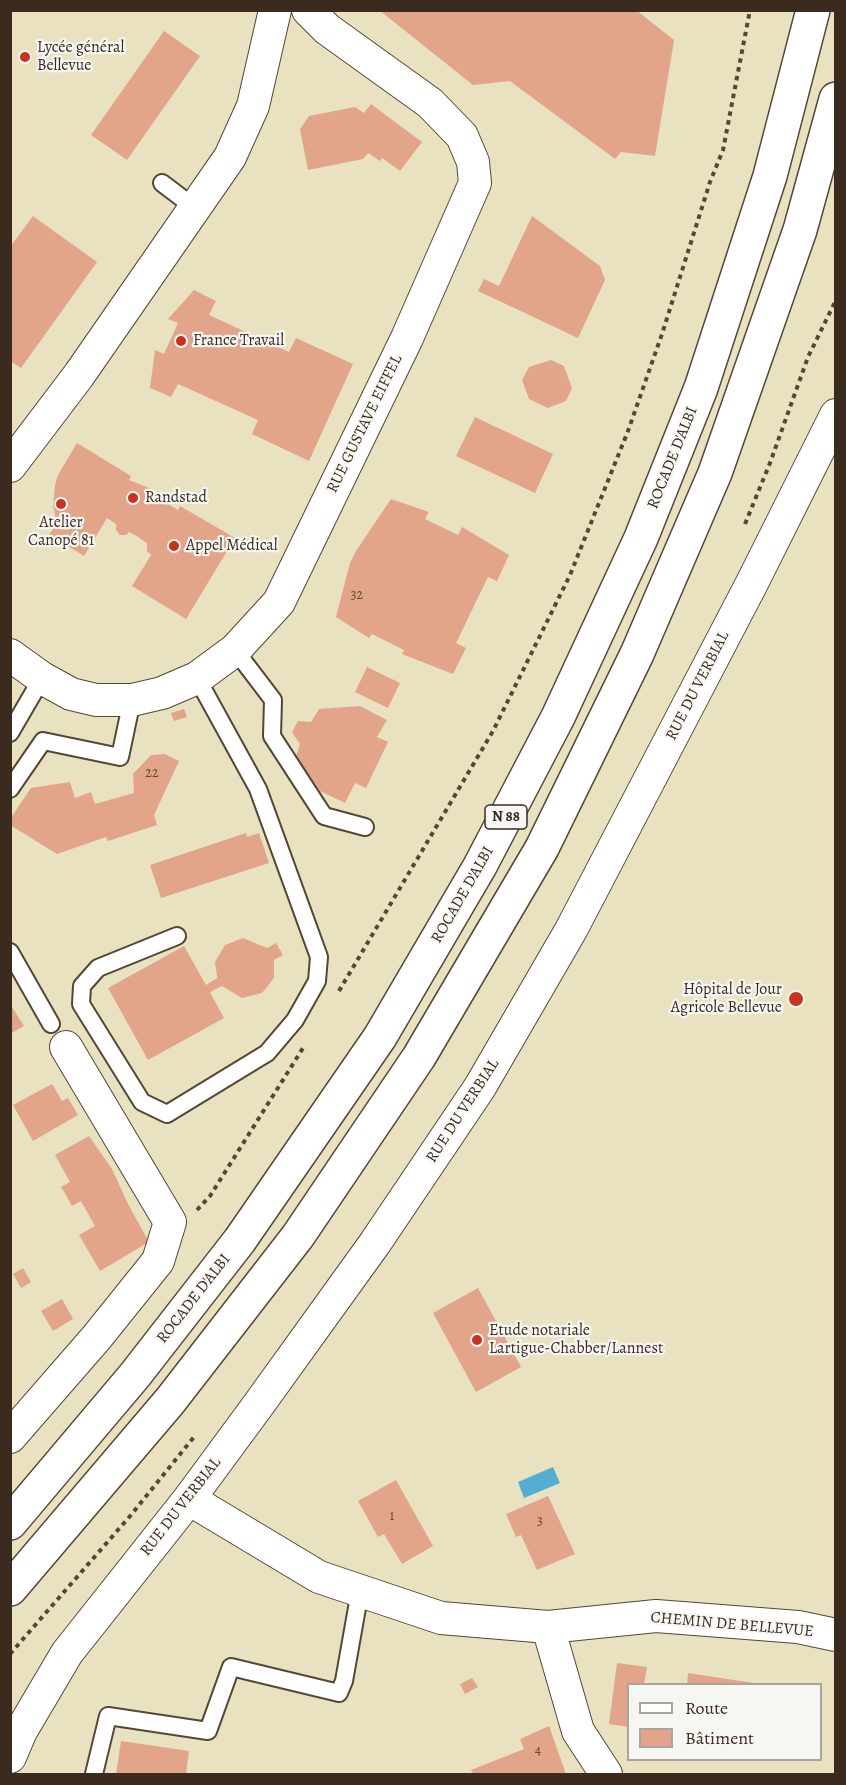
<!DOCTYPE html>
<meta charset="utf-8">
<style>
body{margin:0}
#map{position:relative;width:846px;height:1785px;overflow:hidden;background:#e8e2c0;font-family:Alegreya,serif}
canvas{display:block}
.frame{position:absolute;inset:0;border:12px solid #3b2a1e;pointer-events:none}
.legend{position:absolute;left:627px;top:1683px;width:195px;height:78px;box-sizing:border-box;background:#f6f6f2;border:2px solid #aba49d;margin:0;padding:8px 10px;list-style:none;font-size:18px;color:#3b2a1e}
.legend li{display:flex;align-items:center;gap:12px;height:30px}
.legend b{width:30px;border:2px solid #aba49d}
</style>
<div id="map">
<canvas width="846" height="1785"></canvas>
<div class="frame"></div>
<ul class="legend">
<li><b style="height:8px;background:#fff"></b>Route</li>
<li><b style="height:16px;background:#e2a589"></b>Bâtiment</li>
</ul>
</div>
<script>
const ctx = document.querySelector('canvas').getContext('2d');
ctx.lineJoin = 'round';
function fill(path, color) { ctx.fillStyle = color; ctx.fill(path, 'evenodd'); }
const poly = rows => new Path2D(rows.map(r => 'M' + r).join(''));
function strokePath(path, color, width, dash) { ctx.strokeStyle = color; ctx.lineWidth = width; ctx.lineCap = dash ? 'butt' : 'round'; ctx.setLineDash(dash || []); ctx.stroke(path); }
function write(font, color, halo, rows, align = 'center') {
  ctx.font = font + ' Alegreya,serif'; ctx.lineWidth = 4.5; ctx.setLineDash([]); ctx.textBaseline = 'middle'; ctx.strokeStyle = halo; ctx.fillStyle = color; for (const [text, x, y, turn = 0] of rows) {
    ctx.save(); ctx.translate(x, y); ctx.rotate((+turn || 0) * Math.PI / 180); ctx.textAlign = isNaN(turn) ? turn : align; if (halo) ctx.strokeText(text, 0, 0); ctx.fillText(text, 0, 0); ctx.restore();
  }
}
fill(poly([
 [553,1467,560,1483,524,1498,518,1482]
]), '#54aed2');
fill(poly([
 [379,10,636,10,674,40,655,156,621,152,615,159,510,81,473,85],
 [164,31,200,56,127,160,91,135],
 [371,104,422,142,400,171,382,158,380,161,368,153,363,159,308,170,300,129,309,116,355,107,364,113],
 [33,216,97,262,21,368,10,361,10,247],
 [532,216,600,266,605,280,578,338,478,291,484,279,499,286],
 [194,290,216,301,209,315,289,352,296,338,353,364,309,461,252,434,258,420,178,384,171,397,150,388,155,350,164,354,178,323,168,319],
 [551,360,564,366,572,388,566,401,548,408,529,399,522,380,529,367],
 [475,417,553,454,535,493,456,456],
 [77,443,131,476,129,480,154,490,151,494,178,510,180,506,235,538,186,619,132,586,151,555,147,551,147,543,135,535,129,532,126,535,120,535,116,530,116,524,107,518,84,556,49,535,57,523,53,506,55,485,58,475],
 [391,499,429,512,425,519,458,535,462,527,509,555,497,581,488,577,456,643,466,648,453,674,402,654,404,650,372,634,369,638,336,617,350,563,356,551],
 [367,667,400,683,388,708,355,692],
 [360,706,387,720,377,737,388,742,366,788,355,783,345,803,320,791,296,757,300,744,292,732,298,721,311,722,319,709],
 [184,709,187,717,174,721,171,713],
 [165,754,179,761,154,815,157,825,108,841,106,837,57,854,10,825,10,819,31,788,70,782,75,798,91,792,95,804,134,793,133,774,151,755],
 [246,833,247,837,259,833,269,863,161,898,150,865],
 [243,938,267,948,276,943,283,955,274,960,274,978,262,993,242,998,222,986,210,992,224,1018,148,1060,108,988,184,946,206,985,217,978,218,982,215,962,225,945],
 [10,1004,24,1026,10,1034],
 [52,1084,62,1101,68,1098,78,1115,33,1141,13,1105],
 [89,1136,112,1169,129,1206,149,1242,100,1271,79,1235,95,1226,81,1201,72,1206,66,1195,61,1187,70,1182,55,1155],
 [23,1268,31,1282,21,1288,13,1274],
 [478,1288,521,1367,476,1392,433,1313],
 [62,1299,73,1319,53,1331,41,1311],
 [396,1480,433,1546,402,1564,384,1534,378,1537,358,1501],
 [548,1496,575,1554,537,1570,521,1535,516,1537,506,1514],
 [617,1663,647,1667,644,1684,628,1684,628,1727,609,1724],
 [688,1673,754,1683,754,1684,687,1684],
 [472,1678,478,1687,465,1694,460,1684],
 [549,1726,566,1774,473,1774,471,1770,524,1749,520,1739],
 [121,1741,189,1751,186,1774,116,1774]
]), '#e2a589');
const service = poly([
 [162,183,195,208],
 [235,650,273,700,272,736,324,816,365,827],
 [10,733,42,678],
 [10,789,43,741,120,757,132,700],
 [177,936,98,968,82,986,81,1004,142,1102,167,1114,267,1053,295,1020,317,981,319,957,258,789,197,678],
 [10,952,51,1024],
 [94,1774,108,1716,208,1731,231,1667,339,1693,344,1681,360,1591]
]);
const minor = poly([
 [10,466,79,375,230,157,253,106,275,10],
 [10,655,42,678,71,694,96,700,132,700,162,693,197,678,235,650,279,602,407,338,475,183,473,162,462,136,430,103,327,29,308,10],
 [10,1437,97,1337,158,1261,170,1222,66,1047],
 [189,1499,319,1577,441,1618,548,1627,656,1616,798,1627,836,1635],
 [548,1627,578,1731,606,1774],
 [10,1757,21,1731,67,1653,189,1499,259,1404,375,1243,480,1087,571,930,752,583,836,415]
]);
const trunk = poly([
 [10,1523,135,1375,240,1240,380,1037,480,866,558,717,641,538,701,388,770,176,813,10],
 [10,1589,170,1401,298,1236,419,1057,542,848,637,654,715,473,800,230,836,99]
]);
strokePath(service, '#554636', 20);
strokePath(minor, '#554636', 34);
strokePath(trunk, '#554636', 36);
strokePath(poly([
 [745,524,770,463,808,357,836,300],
 [339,991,493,731,570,575,628,431,662,334,710,182,723,150,750,10],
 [197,1210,210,1196,303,1048],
 [10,1654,131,1515,194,1437]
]), '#554636', 4, [4.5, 4.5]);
strokePath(service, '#fff', 16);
strokePath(minor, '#fff', 32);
strokePath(trunk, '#fff', 33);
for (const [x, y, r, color] of [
 [25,57,6,"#c8321e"],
 [181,341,6,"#c8321e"],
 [133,498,6,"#c8321e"],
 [61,504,6,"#c8321e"],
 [174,546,6,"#c8321e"],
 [796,999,8,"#c8321e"],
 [477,1340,6,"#c8321e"]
]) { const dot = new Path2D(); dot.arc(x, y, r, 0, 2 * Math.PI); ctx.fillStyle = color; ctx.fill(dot); strokePath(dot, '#f6f6f2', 2); }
write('14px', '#654939', null, [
 ["32",357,596],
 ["22",152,774],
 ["1",392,1517],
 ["3",540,1522],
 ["4",538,1751]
]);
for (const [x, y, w] of [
 [506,817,42]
]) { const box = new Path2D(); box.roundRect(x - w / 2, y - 12, w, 24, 4.5); ctx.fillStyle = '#f6f6f2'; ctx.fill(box); strokePath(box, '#3b2a1e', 1.5); }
write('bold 15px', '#3b2a1e', null, [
 ["N 88",506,817]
]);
write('16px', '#3b2a1e', '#f6f6f2', [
 ["Lycée général",37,48],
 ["Bellevue",37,66],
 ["France Travail",193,341],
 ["Randstad",145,498],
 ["Atelier",61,523,"center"],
 ["Canopé 81",61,541,"center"],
 ["Appel Médical",186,546],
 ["Hôpital de Jour",782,990,"right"],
 ["Agricole Bellevue",782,1008,"right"],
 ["Etude notariale",489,1331],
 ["Lartigue-Chabber/Lannest",489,1349]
], 'left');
write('16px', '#3b2a1e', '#f6f6f2', [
 ["RUE GUSTAVE EIFFEL",365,424,-64],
 ["ROCADE D'ALBI",673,458,-68],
 ["RUE DU VERBIAL",698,686,-63],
 ["ROCADE D'ALBI",463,895,-60],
 ["RUE DU VERBIAL",463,1111,-57],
 ["ROCADE D'ALBI",194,1299,-52],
 ["RUE DU VERBIAL",181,1507,-52],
 ["CHEMIN DE BELLEVUE",732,1625,5]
]);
</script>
